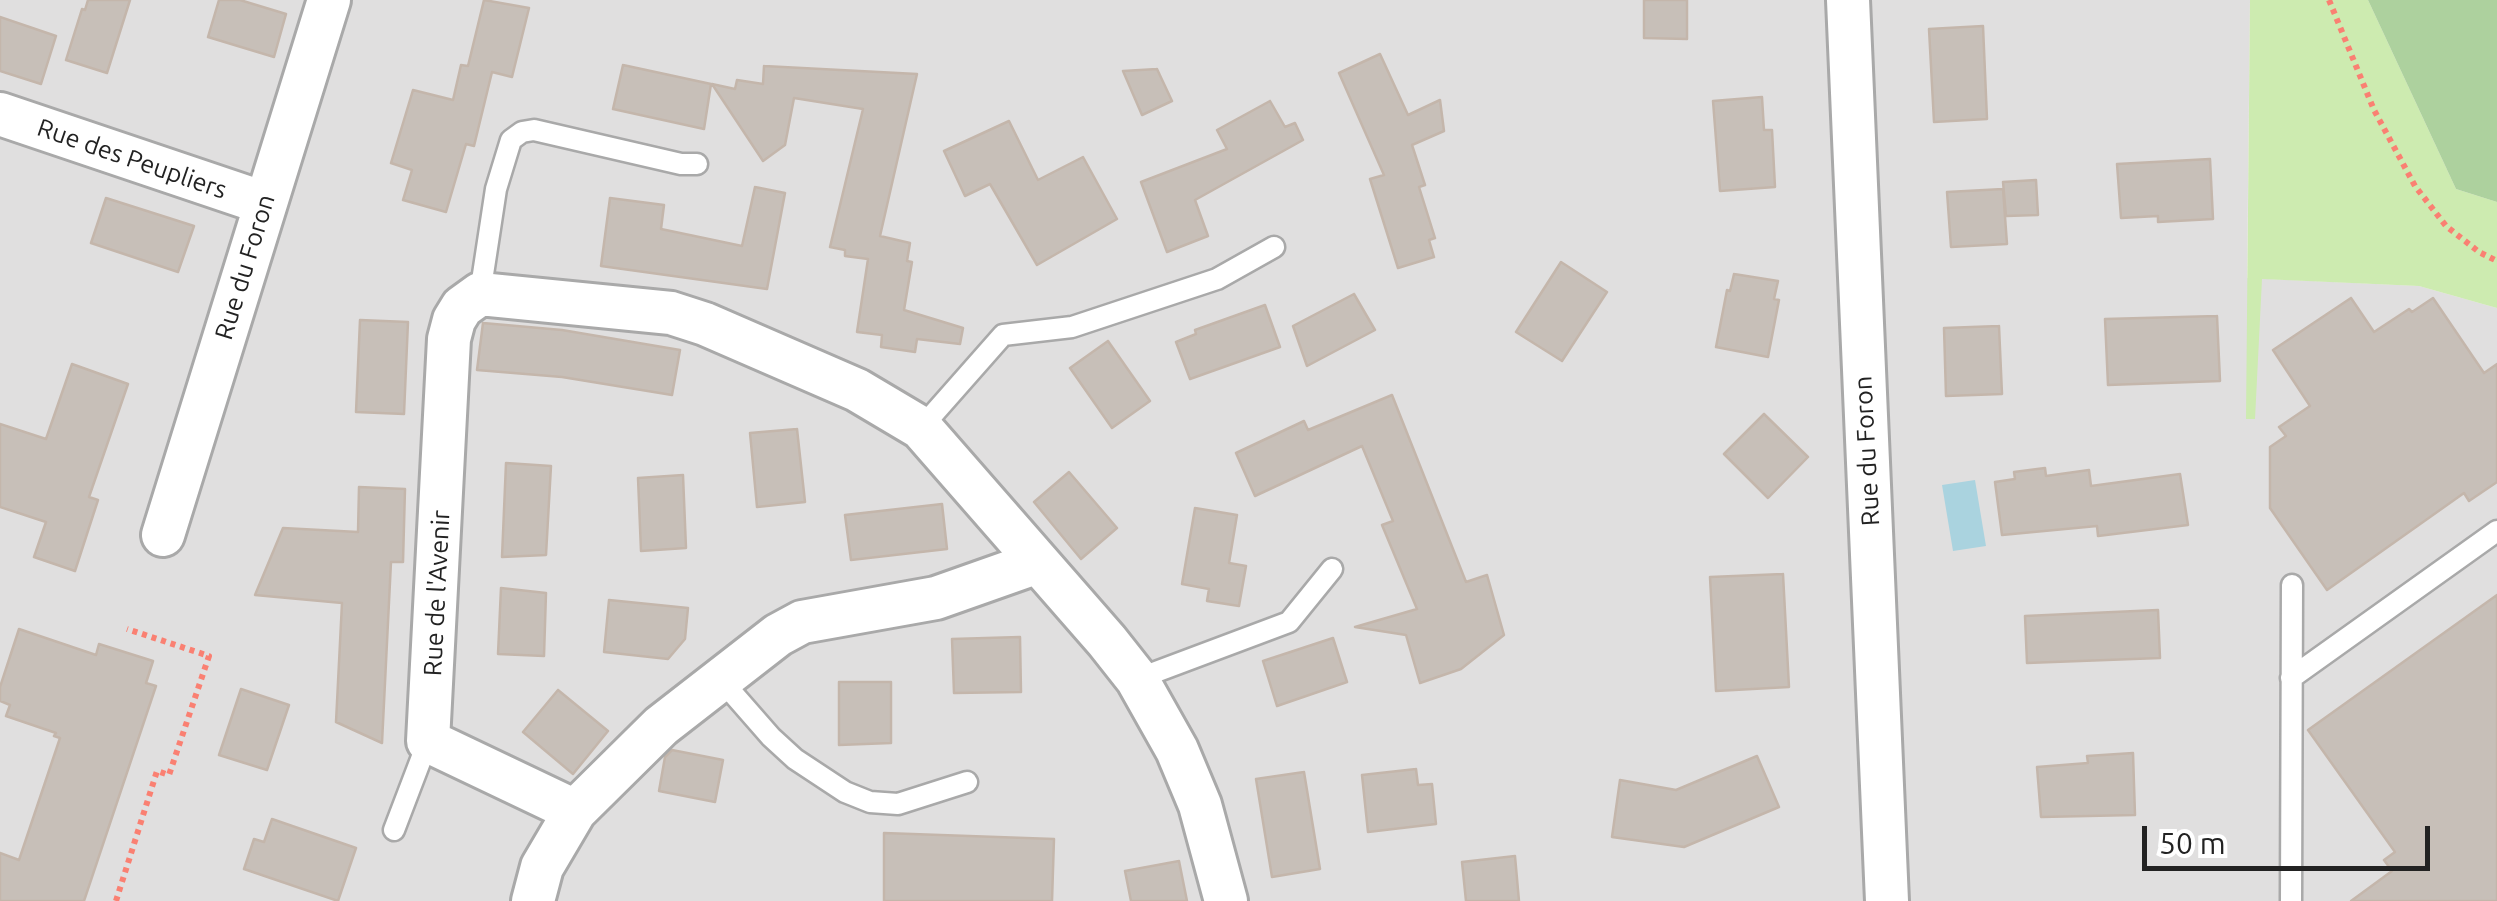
<!DOCTYPE html>
<style>
body{margin:0}
#map{position:relative;width:2497px;height:901px;overflow:hidden;background:#f2efe9;font-family:Ubuntu,sans-serif}
canvas{display:block}
.scale{position:absolute;left:2142px;top:826px;width:288px;height:45px;box-sizing:border-box;border:5px solid #222;border-top:0;padding-left:12px;font-size:30px;line-height:35px;white-space:nowrap;color:#222;-webkit-text-stroke:8px #fff;paint-order:stroke}
</style>
<div id="map">
<canvas width="2497" height="901"></canvas>
<div class="scale">50 m</div>
</div>
<script>
const ctx = document.querySelector('canvas').getContext('2d');
ctx.lineJoin = 'round';
function fill(path, color) { ctx.fillStyle = color; ctx.fill(path, 'evenodd'); }
const poly = rows => new Path2D(rows.map(r => 'M' + r).join(''));
function strokePath(path, color, width, dash) { ctx.strokeStyle = color; ctx.lineWidth = width; ctx.lineCap = dash ? 'butt' : 'round'; ctx.setLineDash(dash || []); ctx.stroke(path); }
function write(font, color, halo, rows, align = 'center') {
  ctx.font = font + ' Ubuntu,sans-serif'; ctx.lineWidth = 9; ctx.setLineDash([]); ctx.textBaseline = 'middle'; ctx.strokeStyle = halo; ctx.fillStyle = color; for (const [text, x, y, turn = 0] of rows) {
    ctx.save(); ctx.translate(x, y); ctx.rotate((+turn || 0) * Math.PI / 180); ctx.textAlign = isNaN(turn) ? turn : align; if (halo) ctx.strokeText(text, 0, 0); ctx.fillText(text, 0, 0); ctx.restore();
  }
}
fill(poly([
 [0,0,2250,0,2247,278,2419,286,2497,308,2497,901,0,901]
]), '#e0dfdf');
fill(poly([
 [2250,0,2368,0,2456,189,2497,202,2497,308,2419,286,2262,279,2255,419,2246,419]
]), '#cdebb0');
fill(poly([
 [2368,0,2497,0,2497,202,2456,189]
]), '#add19e');
fill(poly([
 [1975,480,1986,546,1953,551,1942,485]
]), '#aad3df');
const building = poly([
 [88,0,130,0,107,73,66,60,82,9,85,10,88,0],
 [219,0,240,0,286,14,274,57,208,37,219,0],
 [484,0,529,8,512,77,492,72,474,146,466,144,446,212,403,200,412,170,391,163,413,90,453,100,461,65,468,66,484,0],
 [1644,0,1687,0,1687,39,1644,38,1644,0],
 [0,17,56,36,41,84,0,71,0,17],
 [1983,26,1987,119,1934,122,1929,29,1983,26],
 [1380,54,1408,115,1440,100,1444,131,1412,145,1425,185,1419,187,1435,238,1429,240,1434,257,1398,268,1370,179,1384,175,1339,73,1380,54],
 [623,65,711,84,704,129,613,109,623,65],
 [764,66,917,74,880,236,910,243,907,261,912,262,904,310,963,328,960,344,917,339,915,352,881,347,882,335,857,332,868,259,845,256,845,250,830,247,863,109,794,98,785,145,763,161,712,84,735,89,737,80,763,84,764,66],
 [1157,69,1172,101,1142,115,1123,71,1157,69],
 [1762,97,1764,130,1772,130,1775,187,1720,191,1713,101,1762,97],
 [1270,101,1285,127,1295,123,1303,140,1195,200,1208,236,1167,252,1141,182,1227,149,1217,130,1270,101],
 [1009,121,1038,180,1083,157,1117,219,1037,265,990,184,965,196,944,151,1009,121],
 [2210,159,2213,219,2158,222,2158,216,2121,218,2117,164,2210,159],
 [2036,180,2038,215,2006,216,2003,182,2036,180],
 [755,187,785,193,767,289,601,266,610,198,664,205,661,229,742,246,755,187],
 [2003,189,2007,244,1951,247,1947,192,2003,189],
 [106,198,194,226,178,272,91,243,106,198],
 [1561,262,1607,292,1562,361,1516,332,1561,262],
 [1734,274,1778,281,1774,299,1779,300,1768,357,1716,347,1727,290,1730,291,1734,274],
 [1354,294,1375,330,1307,366,1293,326,1354,294],
 [2351,298,2374,332,2409,309,2412,312,2433,298,2484,373,2497,364,2497,482,2469,501,2464,493,2327,590,2270,508,2270,447,2286,436,2279,427,2310,406,2273,350,2351,298],
 [1265,305,1280,347,1190,379,1176,342,1196,334,1195,330,1265,305],
 [2217,316,2220,381,2108,385,2105,319,2217,316],
 [360,320,408,322,404,414,356,412,360,320],
 [483,323,562,330,680,350,672,395,562,377,477,370,483,323],
 [1999,326,2002,394,1946,396,1944,328,1999,326],
 [1108,341,1150,401,1112,428,1070,368,1108,341],
 [72,364,128,384,89,497,98,500,75,571,34,557,46,522,0,507,0,424,46,439,72,364],
 [1392,395,1466,582,1487,575,1504,635,1461,669,1420,683,1406,635,1355,627,1417,609,1382,525,1393,521,1362,446,1255,496,1236,453,1304,421,1308,430,1392,395],
 [1764,414,1808,457,1768,498,1724,454,1764,414],
 [797,429,805,502,757,507,750,433,797,429],
 [506,463,551,466,546,555,502,557,506,463],
 [2045,468,2046,476,2089,470,2091,486,2180,474,2188,525,2098,536,2097,526,2002,535,1995,482,2015,479,2014,472,2045,468],
 [1069,472,1117,528,1081,559,1034,502,1069,472],
 [683,475,686,548,641,551,638,478,683,475],
 [359,487,405,489,403,562,391,562,382,743,336,722,342,603,255,595,283,528,358,532,359,487],
 [942,504,947,549,851,560,845,515,942,504],
 [1195,508,1237,515,1229,563,1246,566,1239,606,1207,601,1209,589,1182,584,1195,508],
 [1783,574,1789,687,1716,691,1710,577,1783,574],
 [501,588,546,593,544,656,498,654,501,588],
 [2497,595,2497,901,2351,901,2392,871,2384,860,2395,852,2308,730,2497,595],
 [609,600,688,608,685,639,668,659,604,652,609,600],
 [2158,610,2160,658,2027,663,2025,616,2158,610],
 [19,629,96,655,99,644,153,661,146,683,156,686,84,901,0,901,0,853,19,860,60,738,54,736,56,733,6,716,10,705,0,701,0,687,19,629],
 [1020,637,1021,692,954,693,952,639,1020,637],
 [1333,638,1347,682,1277,706,1263,661,1333,638],
 [839,682,891,682,891,743,839,745,839,682],
 [241,689,289,705,267,770,219,755,241,689],
 [558,690,608,731,573,774,523,732,558,690],
 [672,750,723,760,715,802,659,791,665,757,672,750],
 [2133,753,2135,815,2041,817,2037,767,2088,763,2087,756,2133,753],
 [1757,756,1779,807,1684,847,1612,837,1620,780,1676,790,1757,756],
 [1416,769,1418,785,1432,784,1436,824,1368,832,1362,775,1416,769],
 [1304,772,1320,869,1272,877,1256,779,1304,772],
 [272,819,356,848,338,901,244,869,254,839,264,842,272,819],
 [884,833,1054,839,1052,901,884,901,884,833],
 [1515,856,1519,901,1466,901,1462,862,1515,856],
 [1179,861,1187,901,1131,901,1125,871,1179,861]
]);
fill(building, '#c7bfb8');
strokePath(building, '#c4b6ab', 2.5);
const service = poly([
 [480,294,496,189,511,140,522,132,534,130,681,164,697,164],
 [921,428,1003,335,1072,327,1217,279,1274,247],
 [2291,678,2497,531],
 [1137,679,1289,622,1332,569],
 [722,681,771,737,795,759,845,792,870,802,898,804,967,782],
 [394,830,428,741],
 [2291,901,2292,585]
]);
const minor = poly([
 [1848,0,1887,901],
 [0,114,264,203],
 [163,535,329,0],
 [1038,562,936,598,802,622,778,635,661,726,575,811,428,741,449,339,454,320,462,307,480,294,671,313,705,324,857,390,921,428,1107,641,1137,679,1177,750,1200,805,1226,901],
 [533,901,542,867,575,811]
]);
strokePath(service, '#a9a9a9', 25);
strokePath(minor, '#a9a9a9', 48);
strokePath(poly([
 [2329,0,2374,110,2415,186,2446,226,2479,252,2497,261],
 [116,901,157,771,169,775,209,656,127,629]
]), '#fa8072', 6, [5, 5]);
strokePath(service, '#fff', 20);
strokePath(minor, '#fff', 42);
write('25px', '#222', '#fff', [
 ["Rue des Peupliers",132,159,19],
 ["Rue du Foron",245,267,-73],
 ["Rue du Foron",1867,451,-93],
 ["Rue de l'Avenir",437,593,-87]
]);
</script>
